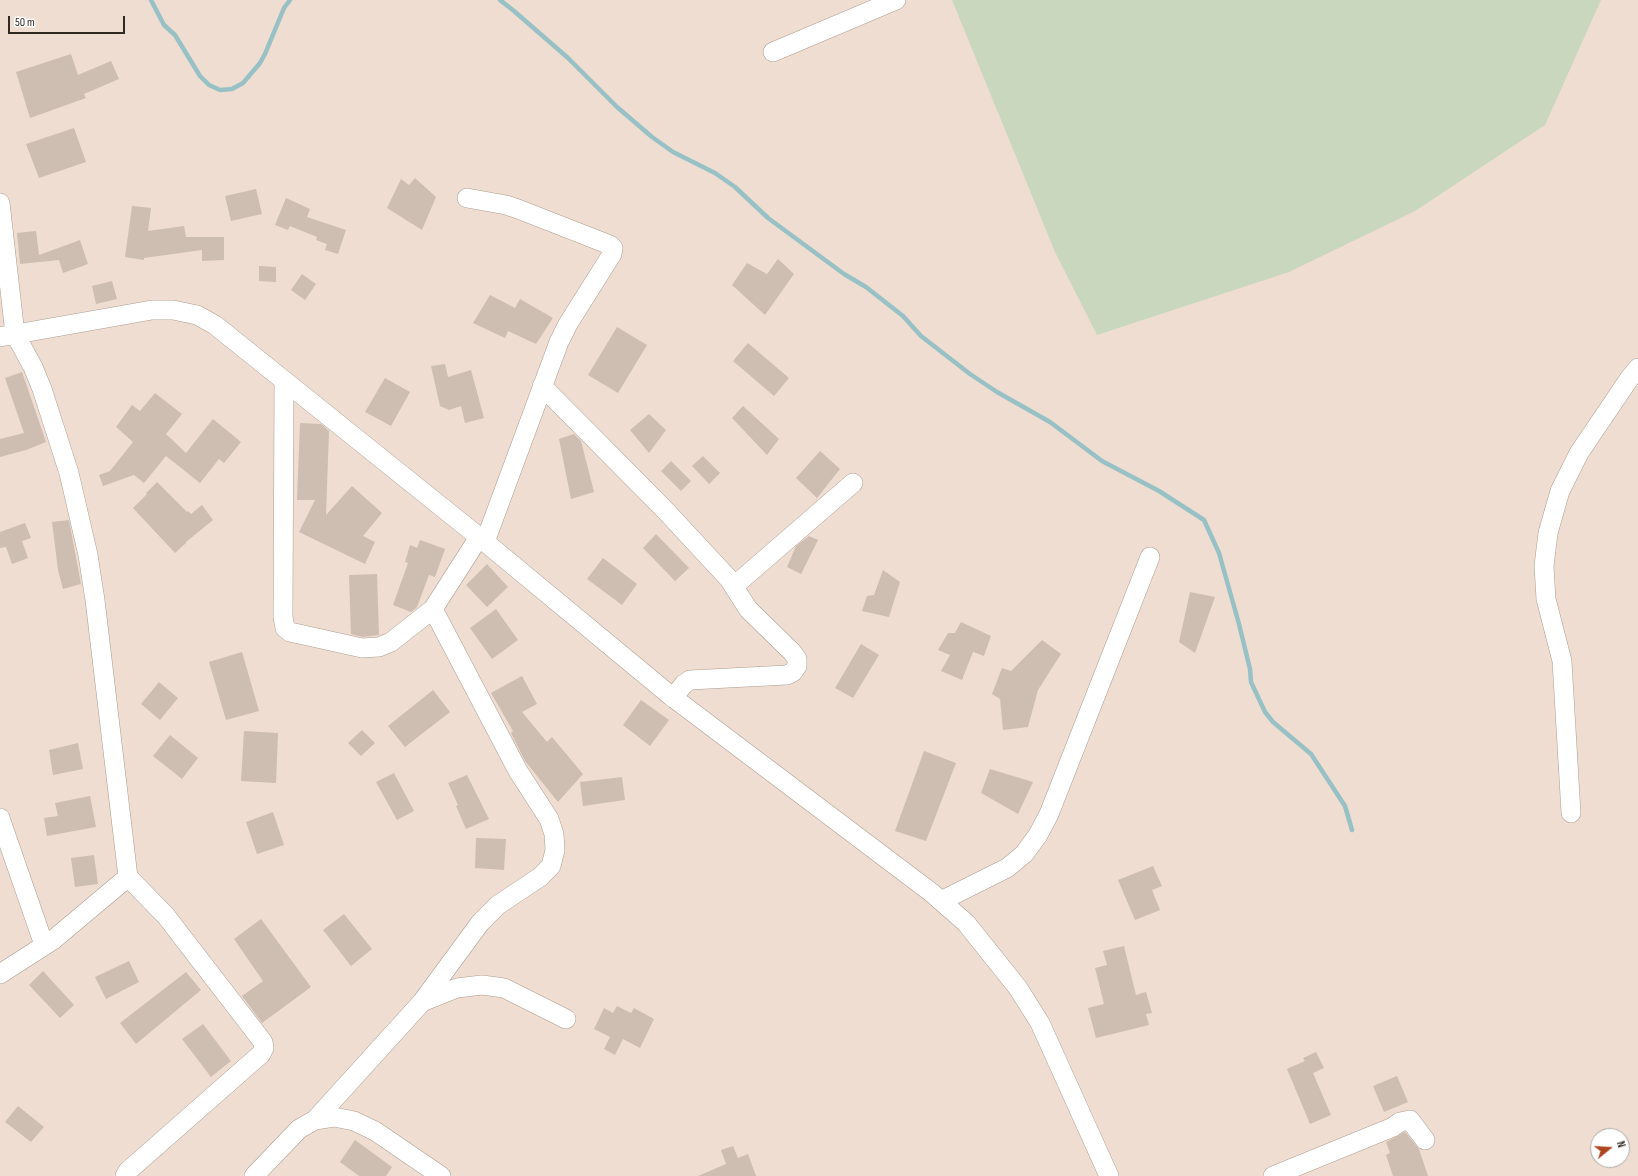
<!DOCTYPE html>
<style>
body{margin:0}
#map{position:relative;width:1638px;height:1176px;overflow:hidden;background:#eeddd0;font-family:"Sofia Sans Condensed",sans-serif}
canvas{display:block}
.north{position:absolute;left:1590px;top:1128px;width:40px;height:40px;box-sizing:border-box;background:#fff;border:1px solid #aca9a7;border-radius:50%;rotate:72deg;font-size:11px;font-weight:700;line-height:16px;text-align:center;color:#2f2823}
.north::after{content:'';display:block;margin:auto;width:14px;height:18px;background:#ad4521;clip-path:polygon(50% 0,100% 100%,50% 72%,0 100%)}
.scale{position:absolute;left:8px;top:16px;width:117px;height:18px;box-sizing:border-box;border:2px solid #2f2823;border-top:0;padding-left:5px;font-size:12px;line-height:14px;white-space:nowrap;color:#2f2823;-webkit-text-stroke:3px #fff;paint-order:stroke}
</style>
<div id="map">
<canvas width="1638" height="1176"></canvas>
<div class="north">N</div>
<div class="scale">50 m</div>
</div>
<script>
const ctx = document.querySelector('canvas').getContext('2d');
ctx.lineJoin = 'round';
function fill(path, color) { ctx.fillStyle = color; ctx.fill(path, 'evenodd'); }
const poly = rows => new Path2D(rows.map(r => 'M' + r).join(''));
function strokePath(path, color, width, dash) { ctx.strokeStyle = color; ctx.lineWidth = width; ctx.lineCap = dash ? 'butt' : 'round'; ctx.setLineDash(dash || []); ctx.stroke(path); }
fill(poly([
 [952,0,1601,0,1545,125,1415,211,1289,272,1097,335,1055,252]
]), '#c9d7bf');
strokePath(poly([
 [151,0,164,25,175,35,200,76,209,85,220,90,232,89,243,83,260,63,265,54,284,8,290,0],
 [500,0,514,11,568,58,617,107,652,137,673,152,715,173,735,187,768,218,844,274,866,287,903,316,921,336,970,374,997,392,1050,422,1102,461,1159,491,1204,520,1219,553,1239,624,1250,669,1251,682,1265,712,1273,722,1311,754,1345,806,1352,830]
]), '#98c1c6', 4.5);
fill(poly([
 [71,54,78,75,111,61,119,79,84,94,86,98,30,118,16,72],
 [74,128,86,162,39,178,26,144],
 [415,178,436,197,422,230,387,208,401,179,409,185],
 [256,189,262,214,231,221,225,196],
 [286,198,310,209,307,217,346,230,338,254,325,250,327,244,316,240,317,237,290,226,288,230,275,225],
 [132,206,151,208,148,231,184,226,186,237,224,237,224,260,202,261,202,250,144,258,144,260,125,257],
 [36,231,39,255,80,240,88,264,63,273,59,260,20,264,17,233],
 [778,259,794,274,765,315,732,285,747,263,767,274],
 [259,266,276,267,276,282,259,281],
 [302,274,316,284,305,300,291,290],
 [112,281,117,299,96,304,92,286],
 [490,295,515,308,520,299,553,318,536,344,508,331,505,338,473,323],
 [617,327,647,345,618,393,588,375],
 [748,343,789,378,774,396,733,361],
 [445,364,448,377,471,370,484,418,465,423,461,406,449,410,440,406,431,366],
 [22,372,46,442,26,450,0,457,0,439,24,433,5,378],
 [385,378,410,392,391,426,365,412],
 [155,393,182,414,166,434,186,453,213,419,241,442,224,463,219,459,200,483,166,456,144,483,134,475,103,486,99,475,110,471,133,442,116,427,132,405,140,411],
 [743,406,779,439,767,455,732,418],
 [649,414,666,430,649,453,630,430],
 [300,423,321,424,329,431,326,515,352,486,382,513,363,536,375,542,365,564,299,532,315,500,297,500],
 [574,434,581,441,594,492,571,499,559,439],
 [820,451,840,469,817,498,796,478],
 [703,456,720,473,709,484,692,466],
 [671,461,691,481,681,491,661,471],
 [157,482,187,512,188,511,191,514,202,505,213,520,186,542,186,543,175,553,133,508,147,494,146,493],
 [69,520,81,584,63,589,58,570,52,522],
 [25,523,31,538,22,541,28,558,12,564,6,547,0,548,0,532],
 [656,534,689,568,675,581,643,548],
 [809,536,818,540,801,574,787,567,796,546],
 [420,540,445,549,435,577,429,575,417,607,411,612,393,605,408,563,405,562,410,545,417,548],
 [603,558,637,584,622,605,587,579],
 [487,564,508,587,487,607,466,585],
 [883,570,900,582,889,617,862,611,867,596,874,595],
 [377,574,379,635,363,637,351,634,349,575],
 [1190,592,1215,597,1195,653,1179,642],
 [496,609,518,640,492,659,470,628],
 [961,622,991,636,984,656,973,652,962,680,941,671,950,655,938,650,948,633,955,633],
 [1042,640,1061,654,1038,690,1028,727,1003,730,1000,699,992,694,1002,668,1011,671],
 [861,644,879,655,853,698,835,688],
 [242,652,259,711,226,720,209,662],
 [522,676,537,704,522,712,547,742,552,737,583,774,558,802,525,761,511,733,513,731,491,693],
 [159,682,178,698,160,720,141,704],
 [433,690,450,712,405,747,388,726],
 [641,700,669,720,650,746,623,725],
 [362,730,375,743,361,756,348,743],
 [244,731,278,733,276,783,241,781],
 [170,735,198,758,182,779,153,756],
 [78,743,83,769,53,775,49,750],
 [924,751,956,763,926,841,895,831],
 [990,769,1033,782,1018,814,981,793],
 [394,773,414,811,397,820,376,782],
 [467,775,489,819,466,829,456,806,458,805,448,783],
 [622,777,625,800,583,806,580,782],
 [90,796,96,827,47,836,44,818,58,816,55,803],
 [273,812,284,845,257,854,246,822],
 [476,838,506,839,504,870,475,868],
 [94,855,98,884,75,887,71,858],
 [1153,866,1162,886,1152,890,1160,910,1135,920,1118,880],
 [344,914,372,949,351,966,323,930],
 [261,919,311,987,262,1023,242,996,263,981,234,939],
 [1124,946,1136,995,1146,992,1152,1013,1146,1014,1149,1025,1096,1038,1088,1008,1104,1004,1095,968,1107,965,1103,951],
 [129,961,139,982,106,999,95,977],
 [43,971,74,1005,60,1018,29,985],
 [186,972,201,990,136,1044,120,1023],
 [617,1006,631,1013,634,1008,654,1019,640,1048,623,1039,615,1055,604,1049,610,1037,594,1029,604,1008,613,1013],
 [203,1024,231,1061,211,1077,182,1039],
 [1316,1052,1324,1068,1313,1073,1331,1115,1310,1124,1287,1069,1305,1061,1303,1058],
 [1397,1076,1408,1102,1384,1112,1373,1086],
 [18,1106,44,1127,31,1142,5,1122],
 [1405,1132,1419,1149,1428,1176,1393,1176,1386,1155,1390,1153,1386,1142],
 [355,1140,392,1167,386,1176,359,1176,340,1162],
 [733,1146,738,1158,748,1154,756,1176,698,1176,726,1164,721,1150]
]), '#cebdb1');
const minor = poly([
 [773,52,896,0],
 [467,198,506,205,518,209,610,245,613,248,612,254,568,324,559,342,485,542],
 [0,203,15,334,33,367,42,389,69,473,88,555,95,600,128,877,53,940,0,974],
 [0,337,152,310,173,310,197,315,215,325,479,537,671,696,932,893,966,923,1018,988,1040,1023,1109,1176],
 [284,381,283,617,285,628,290,632,362,648,379,647,391,642,433,609],
 [542,386,664,509,729,579,748,609,792,652,797,659,797,666,793,672,787,675,690,680,684,684,673,698],
 [734,586,853,483],
 [1571,813,1562,661,1546,599,1544,566,1548,533,1560,491,1579,453,1629,379,1638,368],
 [0,818,44,945],
 [941,901,1007,868,1024,854,1038,835,1049,814,1150,557],
 [422,1002,480,923,498,905,540,877,551,866,555,850,554,834,549,819,518,771,433,609,479,537],
 [315,1120,422,1002,457,988,482,985,504,988,566,1019],
 [125,1176,128,1171,261,1054,264,1048,263,1042,166,916,128,877],
 [254,1176,299,1129,315,1120,334,1117,354,1121,375,1131,441,1176],
 [1273,1176,1393,1127,1400,1122,1410,1120,1425,1140]
]);
strokePath(minor, '#ad9d90', 20);
strokePath(minor, '#fff', 19);
</script>
